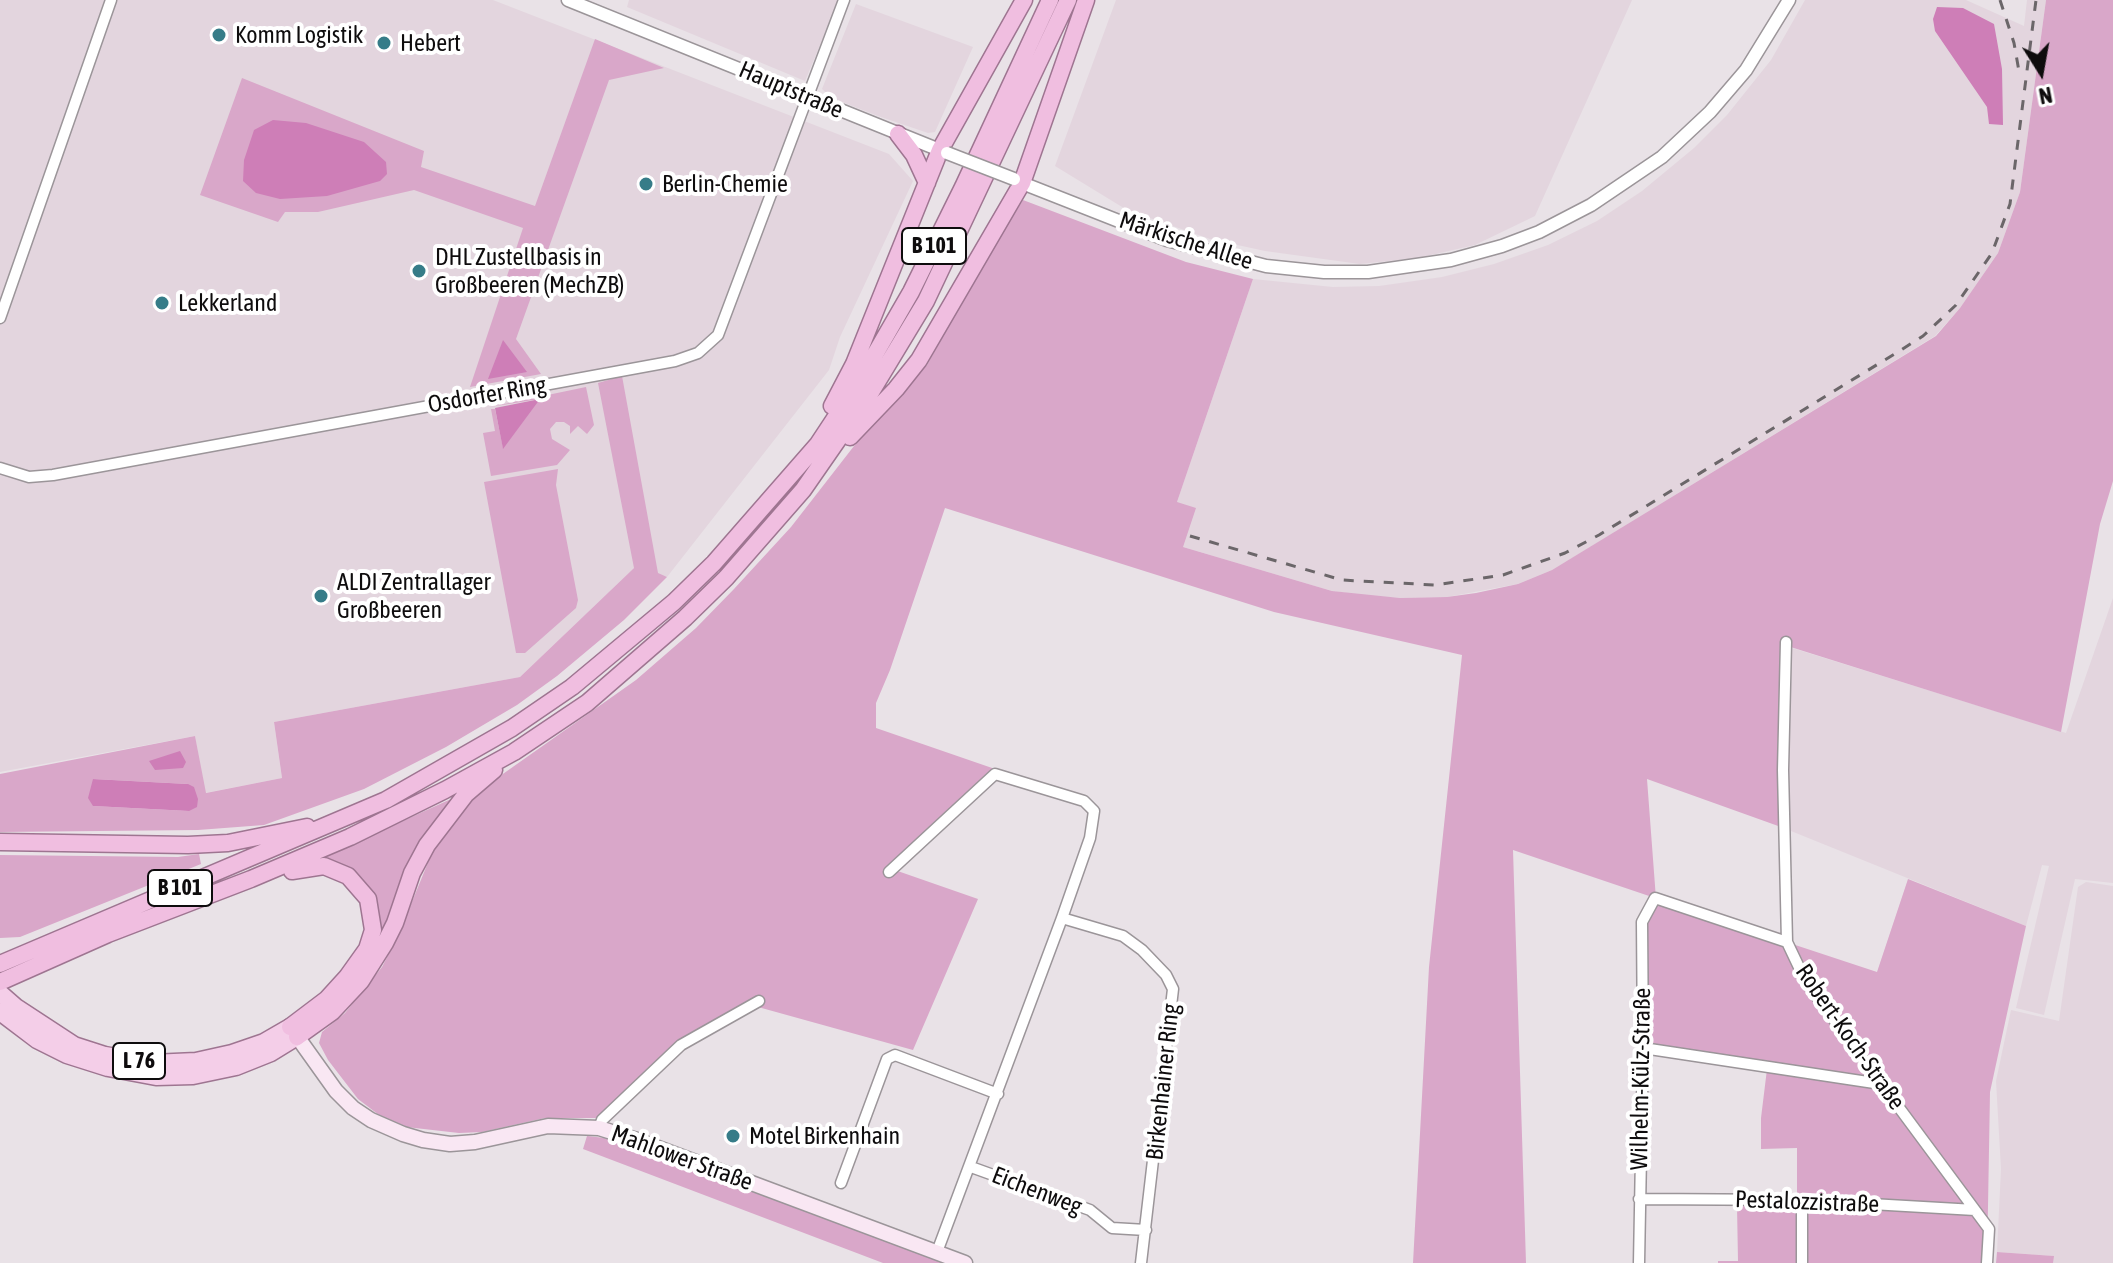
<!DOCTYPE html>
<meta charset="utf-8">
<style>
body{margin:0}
#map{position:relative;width:2113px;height:1263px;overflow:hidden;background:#e9e2e7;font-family:"Asap Condensed",sans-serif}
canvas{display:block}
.north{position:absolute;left:2001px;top:32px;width:80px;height:80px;-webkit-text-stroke:6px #fff;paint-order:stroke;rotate:169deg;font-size:22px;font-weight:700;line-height:32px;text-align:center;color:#0e0c0d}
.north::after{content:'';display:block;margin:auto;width:28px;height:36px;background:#0e0c0d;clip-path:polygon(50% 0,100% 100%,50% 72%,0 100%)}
</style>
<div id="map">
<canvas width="2113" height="1263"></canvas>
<div class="north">N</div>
</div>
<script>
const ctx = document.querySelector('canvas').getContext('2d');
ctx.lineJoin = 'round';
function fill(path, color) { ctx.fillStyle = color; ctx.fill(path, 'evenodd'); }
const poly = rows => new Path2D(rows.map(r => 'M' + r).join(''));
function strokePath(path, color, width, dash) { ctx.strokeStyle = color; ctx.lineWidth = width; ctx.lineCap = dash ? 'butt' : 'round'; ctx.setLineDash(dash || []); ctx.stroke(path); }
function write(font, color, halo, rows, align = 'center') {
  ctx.font = font + ' "Asap Condensed",sans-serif'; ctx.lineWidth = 8; ctx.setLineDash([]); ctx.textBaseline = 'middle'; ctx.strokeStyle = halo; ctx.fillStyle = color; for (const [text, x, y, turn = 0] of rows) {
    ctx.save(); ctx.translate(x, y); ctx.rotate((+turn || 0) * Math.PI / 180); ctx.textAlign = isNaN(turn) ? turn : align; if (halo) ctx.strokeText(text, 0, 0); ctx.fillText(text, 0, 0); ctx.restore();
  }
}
fill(poly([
 [0,0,493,0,889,154,913,181,840,337,829,370,667,577,634,568,520,677,274,722,282,778,205,793,195,736,0,772],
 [629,0,839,0,805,81,627,7],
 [1116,0,1632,0,1535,216,1475,245,1418,258,1360,264,1265,251,1210,239,1127,210,1055,166],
 [1805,0,1966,0,2024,26,2027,0,2046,0,2020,192,1998,253,1960,308,1935,336,1574,557,1552,570,1518,584,1447,597,1400,598,1369,596,1332,591,1183,547,1177,502,1253,279,1333,287,1379,286,1442,277,1494,264,1548,245,1597,221,1642,191,1694,148,1727,115,1771,60],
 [856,4,973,47,935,132,928,133,878,116,832,98,822,89],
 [2113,598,2113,883,2075,879,2044,1015,2016,1008,2049,866,2042,865,2026,926,1786,829,1789,647,2066,733],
 [2086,882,2113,886,2113,1263,2053,1263,2053,1256,1997,1252,2001,1169,1996,1081,2011,1010,2059,1021,2078,887]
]), '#e3d5de');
fill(poly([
 [2046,0,2113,0,2113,481,2100,524,2061,732,1781,644,1777,767,1781,827,1647,779,1656,899,1877,972,1908,879,2026,926,1990,1092,1987,1263,1718,1263,1718,1261,1738,1261,1737,1206,1797,1205,1797,1148,1761,1149,1761,1118,1768,1061,1646,1046,1646,923,1655,898,1513,850,1526,1263,1413,1263,1429,967,1462,655,1274,612,945,508,890,670,876,703,876,728,995,769,889,868,978,899,913,1050,758,1007,681,1045,605,1118,545,1118,482,1132,459,1133,406,1127,379,1115,358,1099,328,1060,319,1043,322,1032,345,1013,382,967,398,936,436,843,458,813,483,788,636,680,696,628,734,589,791,527,854,446,927,365,990,252,1023,200,1186,262,1253,279,1177,502,1196,508,1183,547,1332,591,1400,598,1447,597,1476,593,1518,584,1552,570,1936,336,1960,308,1998,253,2020,192],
 [595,39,664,68,609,80,516,339,541,374,470,387,523,228,414,190,318,212,285,212,278,222,200,195,242,78,424,151,421,167,535,206],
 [622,376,658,573,667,577,624,620,557,676,517,705,446,747,364,789,264,825,198,830,0,832,0,774,195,736,206,793,282,778,274,722,520,677,634,568,598,383],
 [93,779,188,784,189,811,93,806],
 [586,387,594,425,587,434,578,426,570,434,570,426,564,422,556,422,550,429,552,439,570,450,557,465,491,476,483,433,495,431,491,409,495,409,503,448,539,399,490,407],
 [558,469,556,485,578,600,576,608,525,653,516,653,484,482],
 [451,799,421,841,377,950,348,983,376,906,317,860],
 [199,854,201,864,20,937,0,938,0,855,178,857],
 [587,1136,605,1138,642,1151,945,1263,883,1263,583,1149],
 [1997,1252,2054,1256,2053,1263,1996,1263]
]), '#d9a7c9');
fill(poly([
 [1937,7,1963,8,1994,24,2002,69,2003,125,1989,124,1987,107,1935,31,1933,19],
 [273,120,306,123,364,142,386,162,387,174,380,181,327,196,280,199,256,193,243,181,244,160,254,130],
 [503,340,527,372,488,379],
 [540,399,503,449,495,408],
 [180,751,186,762,183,768,155,770,149,761],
 [93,779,188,784,194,787,198,799,197,807,189,811,93,806,88,798]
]), '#ce7eb7');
const minor = poly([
 [0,318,111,0],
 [0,468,29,477,53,475,675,361,698,353,718,335,844,0],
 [1786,642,1783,770,1787,942,1806,982,1989,1229,1987,1263],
 [889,872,995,774,1084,801,1094,811,1090,838,1062,918,937,1252],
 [1062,918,1123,936,1142,950,1166,975,1173,989,1141,1263],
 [1643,1048,1881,1084],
 [599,1128,602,1120,681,1045,759,1001],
 [971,1167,1090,1210,1112,1228,1146,1230],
 [841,1183,887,1059,895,1055,998,1094],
 [1639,1199,1802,1200,1975,1210],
 [1802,1200,1802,1263],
 [1639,1263,1643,1048,1642,922,1655,898,1787,942]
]);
const tertiary = poly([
 [568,0,947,153],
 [1017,181,1167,240,1266,266,1324,272,1368,272,1451,260,1502,246,1539,232,1591,205,1662,157,1710,112,1746,70,1789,0]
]);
const secondary = poly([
 [291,1028,336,1091,353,1108,371,1120,403,1134,423,1140,450,1144,475,1142,548,1126,599,1128,634,1139,965,1263]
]);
const primary = poly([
 [0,993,16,1007,74,1045,105,1055,152,1063,196,1061,232,1053,264,1042,290,1027],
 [0,1012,37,1040,67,1055,108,1068,156,1077,193,1076,236,1067,271,1053,297,1037]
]);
const trunk = poly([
 [898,134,914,155,927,183],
 [832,406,854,364,940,150,1024,0],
 [850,437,896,389,919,360,1022,183,1086,0],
 [0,842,188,845,228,843,307,827],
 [0,964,386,800,512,728,572,687,674,602,714,563,818,444,859,382,911,292,963,187,1050,0],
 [0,982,108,934,251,879,350,837,445,790,514,752,587,703,685,618,726,578,803,490,871,392,926,301,1068,0],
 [290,1027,327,999,347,977,367,949,373,930,368,899,348,876,324,866,292,871],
 [297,1037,332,1012,361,981,385,943,395,923,412,873,427,845,466,794,494,770]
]);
strokePath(minor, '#9b9599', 13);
strokePath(tertiary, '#9b9599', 15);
strokePath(secondary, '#9b9599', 17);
strokePath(primary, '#9e7591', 19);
strokePath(trunk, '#9e7591', 19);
strokePath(minor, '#fff', 10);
strokePath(tertiary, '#fff', 12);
strokePath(secondary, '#f9e7f3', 14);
strokePath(primary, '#f4cee8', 16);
strokePath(trunk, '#f0bee0', 16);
strokePath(poly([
 [2000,0,2014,43,2020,77],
 [1190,536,1342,580,1435,585,1503,575,1565,553,1599,535,1901,350,1923,336,1956,305,1992,253,2010,204,2036,0]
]), '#6b6669', 3, [10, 10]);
const tertiaryBridge = poly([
 [947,153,1014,179]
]);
strokePath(tertiaryBridge, '#9b9599', 15, []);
strokePath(tertiaryBridge, '#fff', 12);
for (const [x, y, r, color] of [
 [219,35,8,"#367c88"],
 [384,43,8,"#367c88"],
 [646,184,8,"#367c88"],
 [419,271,8,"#367c88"],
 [162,303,8,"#367c88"],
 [321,596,8,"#367c88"],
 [733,1136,8,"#367c88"]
]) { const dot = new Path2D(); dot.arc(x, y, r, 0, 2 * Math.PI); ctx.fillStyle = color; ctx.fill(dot); strokePath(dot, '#fff', 3); }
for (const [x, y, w] of [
 [934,246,64],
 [180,888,64],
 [139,1061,52]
]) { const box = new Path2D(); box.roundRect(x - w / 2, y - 18, w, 36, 6); ctx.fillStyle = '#fff'; ctx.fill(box); strokePath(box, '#0e0c0d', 2); }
write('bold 22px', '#0e0c0d', null, [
 ["B 101",934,246],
 ["B 101",180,888],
 ["L 76",139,1061]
]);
write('24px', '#0e0c0d', '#fff', [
 ["Komm Logistik",235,35],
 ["Hebert",400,43],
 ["Berlin-Chemie",662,184],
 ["DHL Zustellbasis in",435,257],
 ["Großbeeren (MechZB)",435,285],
 ["Lekkerland",178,303],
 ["ALDI Zentrallager",337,582],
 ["Großbeeren",337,610],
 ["Motel Birkenhain",749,1136]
], 'left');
write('24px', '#0e0c0d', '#fff', [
 ["Hauptstraße",791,90,23],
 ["Märkische Allee",1186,241,18],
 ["Osdorfer Ring",487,395,-10],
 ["Robert-Koch-Straße",1850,1037,55],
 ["Wilhelm-Külz-Straße",1641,1079,-89],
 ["Birkenhainer Ring",1163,1082,-84],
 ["Mahlower Straße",682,1158,20],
 ["Eichenweg",1037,1191,21],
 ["Pestalozzistraße",1807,1202,2]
]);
</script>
